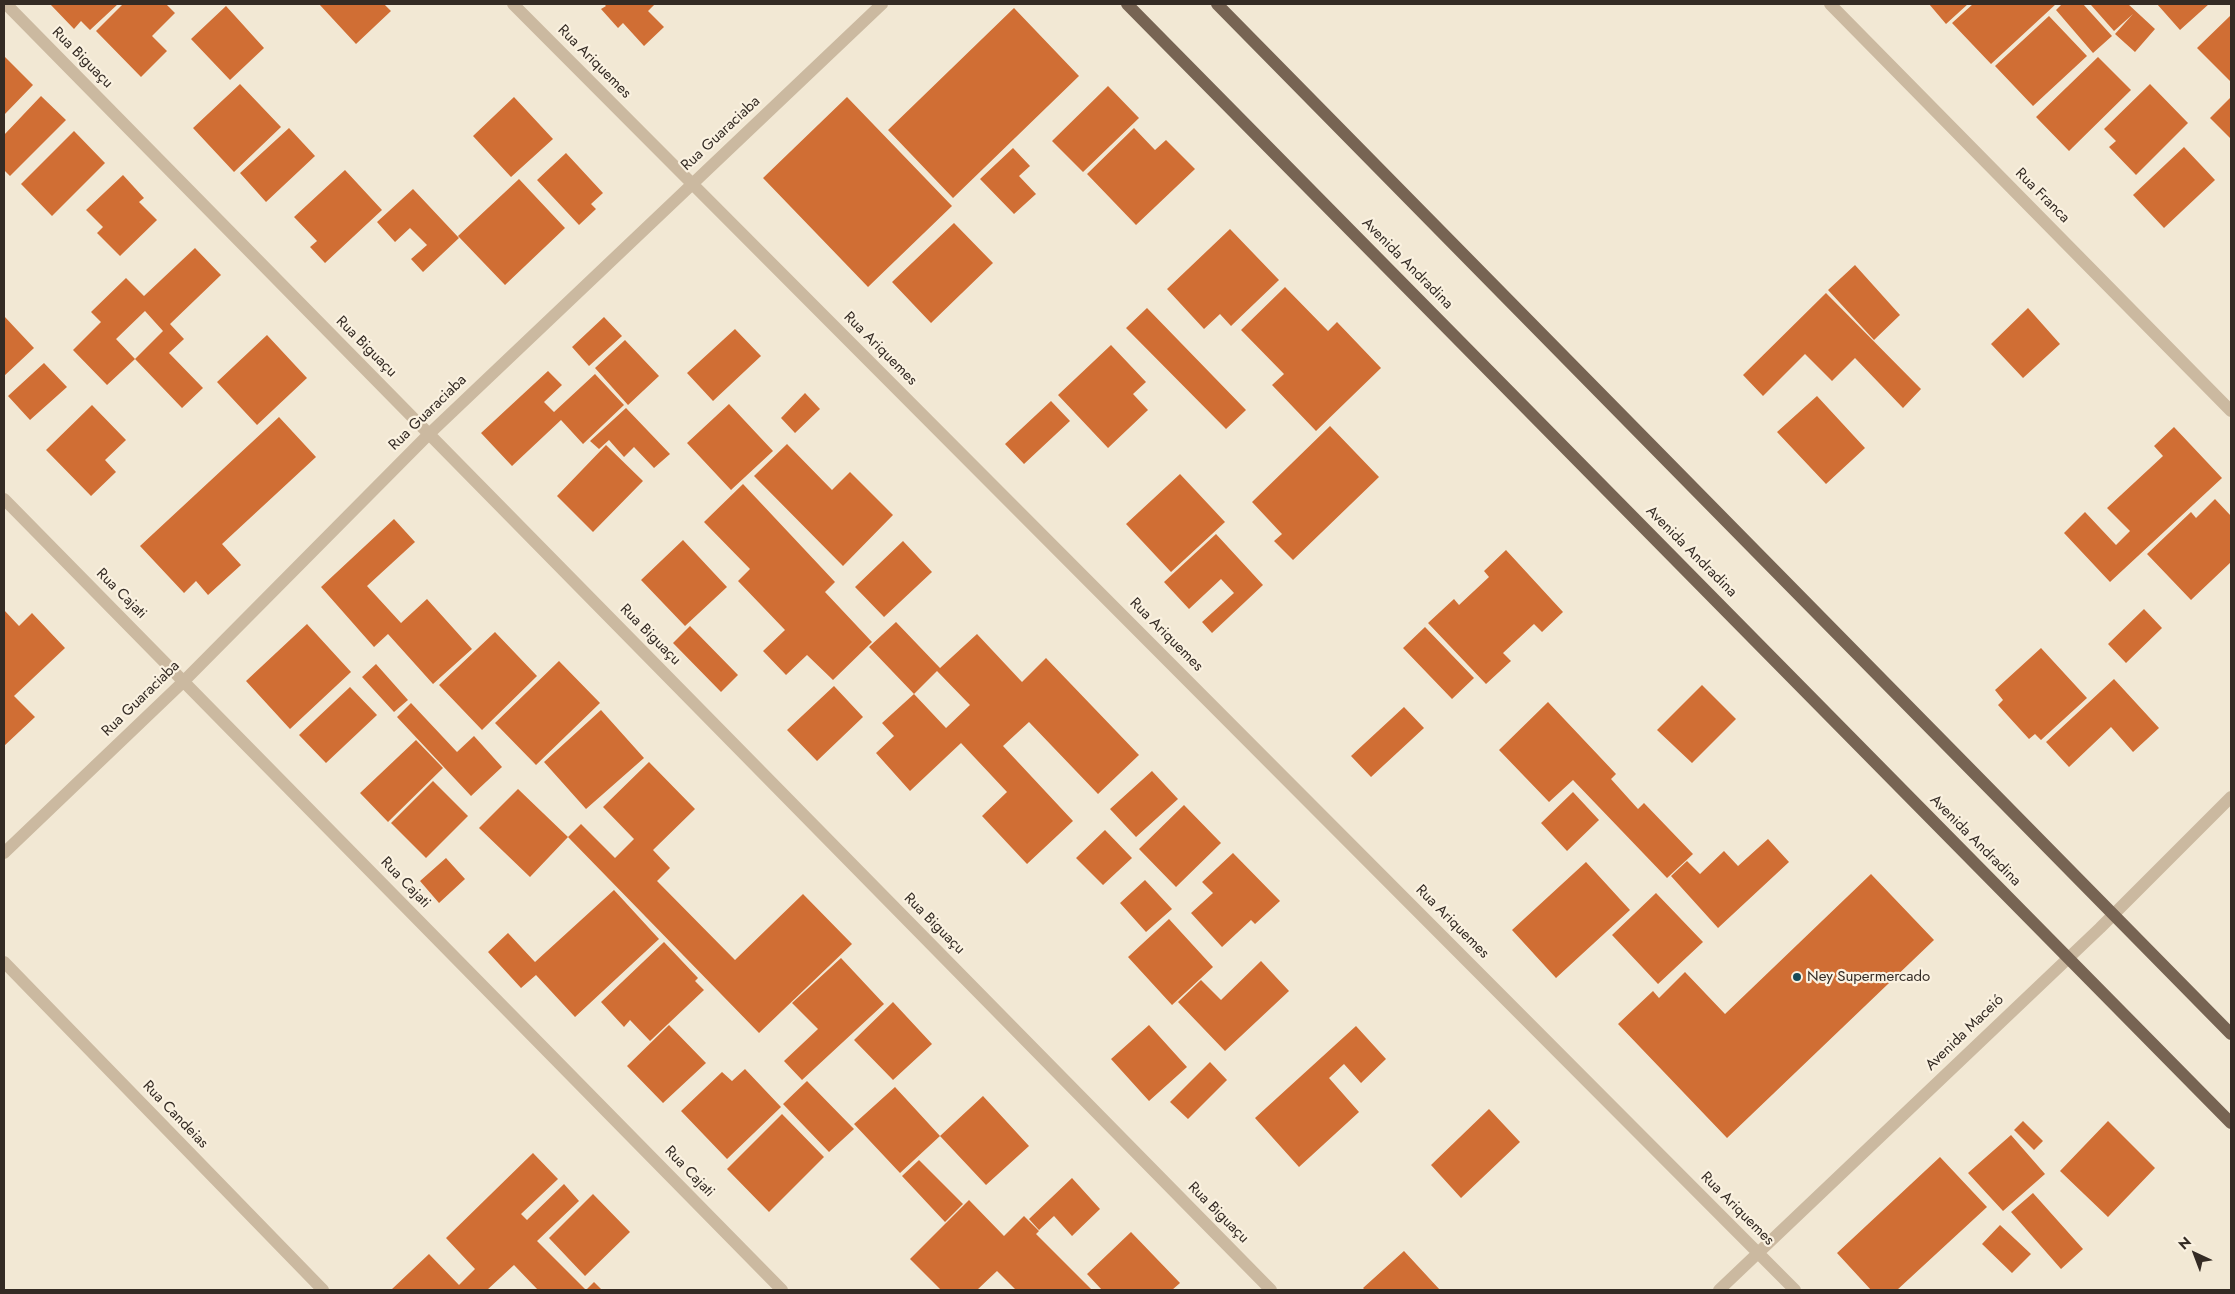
<!DOCTYPE html>
<meta charset="utf-8">
<style>
body{margin:0}
#map{position:relative;width:2235px;height:1294px;overflow:hidden;background:#f2e8d4;font-family:Jost,sans-serif}
canvas{display:block}
.frame{position:absolute;inset:0;border:5px solid #342b24;pointer-events:none}
.north{position:absolute;left:2170px;top:1229px;width:50px;height:50px;-webkit-text-stroke:4px #faf1e0;paint-order:stroke;rotate:317deg;font-size:14px;font-weight:700;line-height:20px;text-align:center;color:#342b24}
.north::after{content:'';display:block;margin:auto;width:18px;height:22px;background:#342b24;clip-path:polygon(50% 0,100% 100%,50% 72%,0 100%)}
</style>
<div id="map">
<canvas width="2235" height="1294"></canvas>
<div class="frame"></div>
<div class="north">N</div>
</div>
<script>
const ctx = document.querySelector('canvas').getContext('2d');
ctx.lineJoin = 'round';
function fill(path, color) { ctx.fillStyle = color; ctx.fill(path, 'evenodd'); }
const poly = rows => new Path2D(rows.map(r => 'M' + r).join(''));
function strokePath(path, color, width, dash) { ctx.strokeStyle = color; ctx.lineWidth = width; ctx.lineCap = dash ? 'butt' : 'round'; ctx.setLineDash(dash || []); ctx.stroke(path); }
function write(font, color, halo, rows, align = 'center') {
  ctx.font = font + ' Jost,sans-serif'; ctx.lineWidth = 4.5; ctx.setLineDash([]); ctx.textBaseline = 'middle'; ctx.strokeStyle = halo; ctx.fillStyle = color; for (const [text, x, y, turn = 0] of rows) {
    ctx.save(); ctx.translate(x, y); ctx.rotate((+turn || 0) * Math.PI / 180); ctx.textAlign = isNaN(turn) ? turn : align; if (halo) ctx.strokeText(text, 0, 0); ctx.fillText(text, 0, 0); ctx.restore();
  }
}
fill(poly([
 [50,4,118,4,90,30,81,21,74,29],
 [123,4,166,4,175,13,152,36,167,51,141,77,96,31],
 [319,4,384,4,391,11,356,44],
 [604,4,655,4,648,11,664,27,644,46,623,23,618,28,601,9,606,6],
 [1929,4,1968,4,1946,24],
 [1973,4,2056,4,1991,64,1952,23],
 [2062,4,2083,4,2112,36,2093,53,2056,10],
 [2092,4,2128,4,2155,29,2135,52,2115,34,2133,14,2114,31,2091,5],
 [2157,4,2209,4,2180,30],
 [226,6,264,48,230,80,191,39],
 [1014,8,1079,76,953,198,888,130],
 [2231,15,2231,80,2230,81,2197,48],
 [2049,16,2087,56,2033,106,1995,66],
 [4,56,33,85,4,115],
 [2098,57,2131,90,2069,151,2036,117],
 [240,84,281,127,234,172,193,128],
 [2150,84,2188,123,2136,175,2109,147,2116,141,2104,129],
 [1108,86,1139,118,1083,172,1052,141],
 [41,96,66,120,10,176,4,170,4,135],
 [514,97,553,139,511,177,473,136],
 [847,97,952,206,868,287,763,178],
 [2231,97,2231,139,2210,118],
 [289,128,315,156,266,202,240,173],
 [1134,128,1155,150,1166,140,1195,169,1136,225,1087,174],
 [74,131,105,163,52,216,21,184],
 [2184,147,2215,180,2164,228,2133,195],
 [1013,148,1030,166,1019,176,1036,194,1014,214,980,179],
 [566,153,603,193,591,204,596,209,579,225,537,180],
 [345,170,382,210,325,263,310,247,317,241,294,217],
 [123,175,144,198,139,202,157,220,120,256,97,233,103,227,86,210],
 [519,179,565,228,505,285,458,236],
 [413,189,459,238,423,272,411,259,427,245,410,228,395,242,377,222],
 [954,223,993,263,931,323,892,282],
 [1230,229,1279,280,1231,326,1220,314,1204,329,1167,289],
 [195,248,221,275,170,324,184,339,169,353,203,388,182,408,135,359,163,331,145,311,116,339,135,359,107,385,73,350,101,322,91,312,126,278,144,296],
 [1855,265,1900,315,1874,340,1828,290],
 [1285,287,1328,331,1337,322,1381,368,1316,431,1272,385,1284,374,1241,330],
 [1826,293,1921,389,1903,408,1855,358,1832,381,1805,354,1763,396,1743,375],
 [1147,308,1246,410,1226,429,1126,328],
 [2028,308,2060,344,2023,378,1991,344],
 [4,316,34,348,4,376],
 [604,317,622,336,589,366,572,347],
 [735,329,761,356,713,401,687,373],
 [267,335,307,378,257,425,217,382],
 [625,340,659,376,628,405,595,368],
 [1111,345,1146,382,1133,394,1148,410,1108,448,1058,395],
 [44,363,67,387,30,420,8,396],
 [548,371,562,385,544,402,554,412,595,374,624,405,583,444,561,420,512,466,481,433],
 [805,393,820,409,795,433,781,418],
 [1817,396,1865,448,1826,484,1777,432],
 [1051,401,1070,421,1024,464,1005,444],
 [729,404,773,451,731,490,687,443],
 [92,405,126,440,105,460,116,472,91,496,46,450],
 [626,408,670,454,654,468,634,447,624,457,609,440,599,449,590,441],
 [279,417,316,457,222,544,241,565,208,595,196,581,184,593,140,546],
 [1330,426,1379,477,1293,560,1274,541,1282,534,1252,502],
 [2174,427,2222,478,2110,582,2064,533,2085,512,2116,545,2130,531,2107,508,2163,456,2154,446],
 [787,444,832,490,850,472,893,515,843,566,754,476],
 [606,445,643,481,593,532,557,496],
 [1180,474,1225,522,1171,572,1126,524],
 [743,484,835,582,825,592,872,642,833,680,807,655,786,675,763,651,785,630,738,581,750,569,704,522],
 [2215,499,2231,516,2231,562,2191,600,2147,554,2191,512,2196,518],
 [394,519,415,542,367,586,401,623,427,599,472,649,433,684,388,634,374,647,321,587],
 [1216,534,1263,585,1212,633,1202,622,1234,593,1221,579,1189,609,1164,582],
 [683,540,727,587,685,626,641,580],
 [903,541,932,572,884,617,855,587],
 [1506,550,1563,612,1542,632,1534,624,1503,653,1511,661,1486,684,1428,623,1454,599,1459,605,1489,577,1484,571],
 [2144,609,2162,628,2126,663,2108,644],
 [4,610,19,626,32,613,65,648,14,696,35,717,4,746],
 [896,622,940,668,977,634,1022,682,1046,658,1139,755,1098,794,1029,722,1003,746,1073,821,1027,864,982,816,1007,792,961,743,910,791,876,753,894,736,882,723,914,694,869,647],
 [937,671,970,705,946,728,914,694],
 [307,624,351,672,290,729,246,681],
 [690,626,738,675,721,692,673,643],
 [1425,627,1474,678,1452,699,1403,648],
 [495,632,537,676,482,730,439,685],
 [2041,648,2087,698,2041,740,2035,734,2029,739,1998,705,2003,700,1995,690],
 [559,661,600,703,536,765,495,723],
 [376,664,408,700,394,712,362,677],
 [2114,679,2159,728,2133,752,2111,727,2069,767,2046,742],
 [1702,685,1736,719,1692,763,1657,730],
 [834,686,863,717,817,761,787,730],
 [350,687,377,715,326,763,299,735],
 [1548,702,1616,774,1611,779,1638,809,1644,803,1693,854,1667,878,1573,780,1549,802,1499,750],
 [411,703,457,752,474,736,502,767,471,796,397,717],
 [1404,707,1424,728,1371,777,1351,756],
 [601,710,644,758,586,809,544,762],
 [416,740,443,768,388,822,360,793],
 [649,762,695,809,653,850,670,868,657,881,735,960,803,894,852,944,759,1033,568,837,581,824,615,858,634,839,603,807],
 [1152,771,1178,799,1136,837,1110,809],
 [433,781,468,816,426,858,391,823],
 [518,789,568,837,530,877,479,828],
 [1573,792,1599,820,1567,851,1541,823],
 [1184,805,1221,843,1176,887,1139,849],
 [1105,830,1132,858,1103,885,1076,858],
 [1768,839,1789,862,1718,928,1671,876,1687,861,1700,874,1724,851,1738,866],
 [1233,853,1280,901,1255,924,1251,920,1222,947,1191,913,1213,893,1202,882],
 [446,858,465,879,439,903,420,881],
 [1586,862,1630,910,1556,978,1512,930],
 [1871,874,1934,940,1727,1138,1618,1024,1653,991,1659,998,1685,972,1725,1014],
 [1145,880,1172,909,1146,932,1120,903],
 [614,890,659,939,575,1017,536,975,521,988,488,952,508,933,535,962],
 [1656,893,1703,942,1658,984,1612,935],
 [1169,919,1213,967,1172,1005,1128,957],
 [664,942,698,978,695,981,704,990,650,1041,630,1020,624,1027,601,1002],
 [841,958,884,1004,802,1080,784,1061,818,1029,792,1003],
 [1261,961,1289,991,1225,1051,1178,1002,1201,980,1221,1000],
 [893,1002,932,1044,893,1080,854,1040],
 [669,1025,706,1063,663,1103,627,1066],
 [1149,1025,1187,1067,1149,1101,1111,1059],
 [1356,1026,1386,1059,1361,1083,1344,1064,1329,1078,1359,1112,1299,1167,1255,1118],
 [1210,1062,1227,1080,1188,1119,1170,1102],
 [745,1069,781,1107,727,1159,681,1111,722,1072,732,1081],
 [807,1081,854,1129,829,1152,783,1104],
 [895,1087,940,1136,983,1096,1029,1146,986,1185,940,1136,900,1173,854,1124],
 [1489,1109,1520,1142,1461,1198,1431,1165],
 [782,1114,824,1157,769,1212,727,1169],
 [2023,1121,2043,1141,2034,1150,2014,1130],
 [2108,1121,2155,1168,2108,1217,2060,1171],
 [2011,1135,2045,1174,2003,1211,1968,1173],
 [533,1153,558,1179,521,1214,527,1220,564,1184,579,1201,537,1241,586,1290,594,1282,602,1290,538,1290,514,1265,487,1290,391,1290,429,1254,459,1285,475,1269,446,1238],
 [1940,1157,1987,1207,1897,1290,1871,1290,1837,1253],
 [919,1160,963,1204,945,1222,902,1176],
 [1072,1178,1100,1209,1072,1236,1054,1216,1039,1230,1029,1219],
 [2033,1193,2083,1249,2061,1269,2011,1212],
 [593,1194,630,1232,585,1276,549,1238],
 [969,1200,1004,1236,1024,1216,1039,1231,1036,1234,1092,1290,1016,1290,997,1271,977,1290,941,1290,910,1259],
 [2000,1225,2031,1254,2012,1273,1982,1244],
 [1131,1232,1180,1283,1172,1290,1102,1290,1087,1274],
 [1404,1251,1440,1290,1365,1290,1363,1288]
]), '#d06e34');
strokePath(poly([
 [6,4,1271,1290],
 [513,4,1795,1290],
 [1830,4,2231,411],
 [4,499,782,1290],
 [4,853,184,681,429,434,882,4],
 [4,962,323,1290],
 [1719,1290,2100,928,2231,797]
]), '#cbb9a0', 12);
strokePath(poly([
 [1127,4,2231,1123],
 [1217,4,2231,1034]
]), '#776453', 12);
for (const [x, y, r, color] of [
 [1797,977,5,"#174b58"]
]) { const dot = new Path2D(); dot.arc(x, y, r, 0, 2 * Math.PI); ctx.fillStyle = color; ctx.fill(dot); strokePath(dot, '#faf1e0', 2); }
write('15px', '#342b24', '#faf1e0', [
 ["Rua Biguaçu",82,58,45],
 ["Rua Ariquemes",594,62,45],
 ["Rua Guaraciaba",721,134,-43],
 ["Rua Franca",2042,196,45],
 ["Avenida Andradina",1407,264,45],
 ["Rua Biguaçu",366,347,45],
 ["Rua Ariquemes",880,349,45],
 ["Rua Guaraciaba",428,413,-44],
 ["Avenida Andradina",1691,552,45],
 ["Rua Cajati",121,594,45],
 ["Rua Biguaçu",650,635,45],
 ["Rua Ariquemes",1166,635,45],
 ["Rua Guaraciaba",141,699,-44],
 ["Avenida Andradina",1975,841,45],
 ["Rua Cajati",405,883,46],
 ["Rua Ariquemes",1452,922,45],
 ["Rua Biguaçu",934,924,45],
 ["Avenida Maceió",1965,1033,-44],
 ["Rua Candeias",175,1115,46],
 ["Rua Cajati",689,1172,46],
 ["Rua Ariquemes",1737,1209,45],
 ["Rua Biguaçu",1218,1213,45]
]);
write('15px', '#342b24', '#faf1e0', [
 ["Ney Supermercado",1807,977]
], 'left');
</script>
